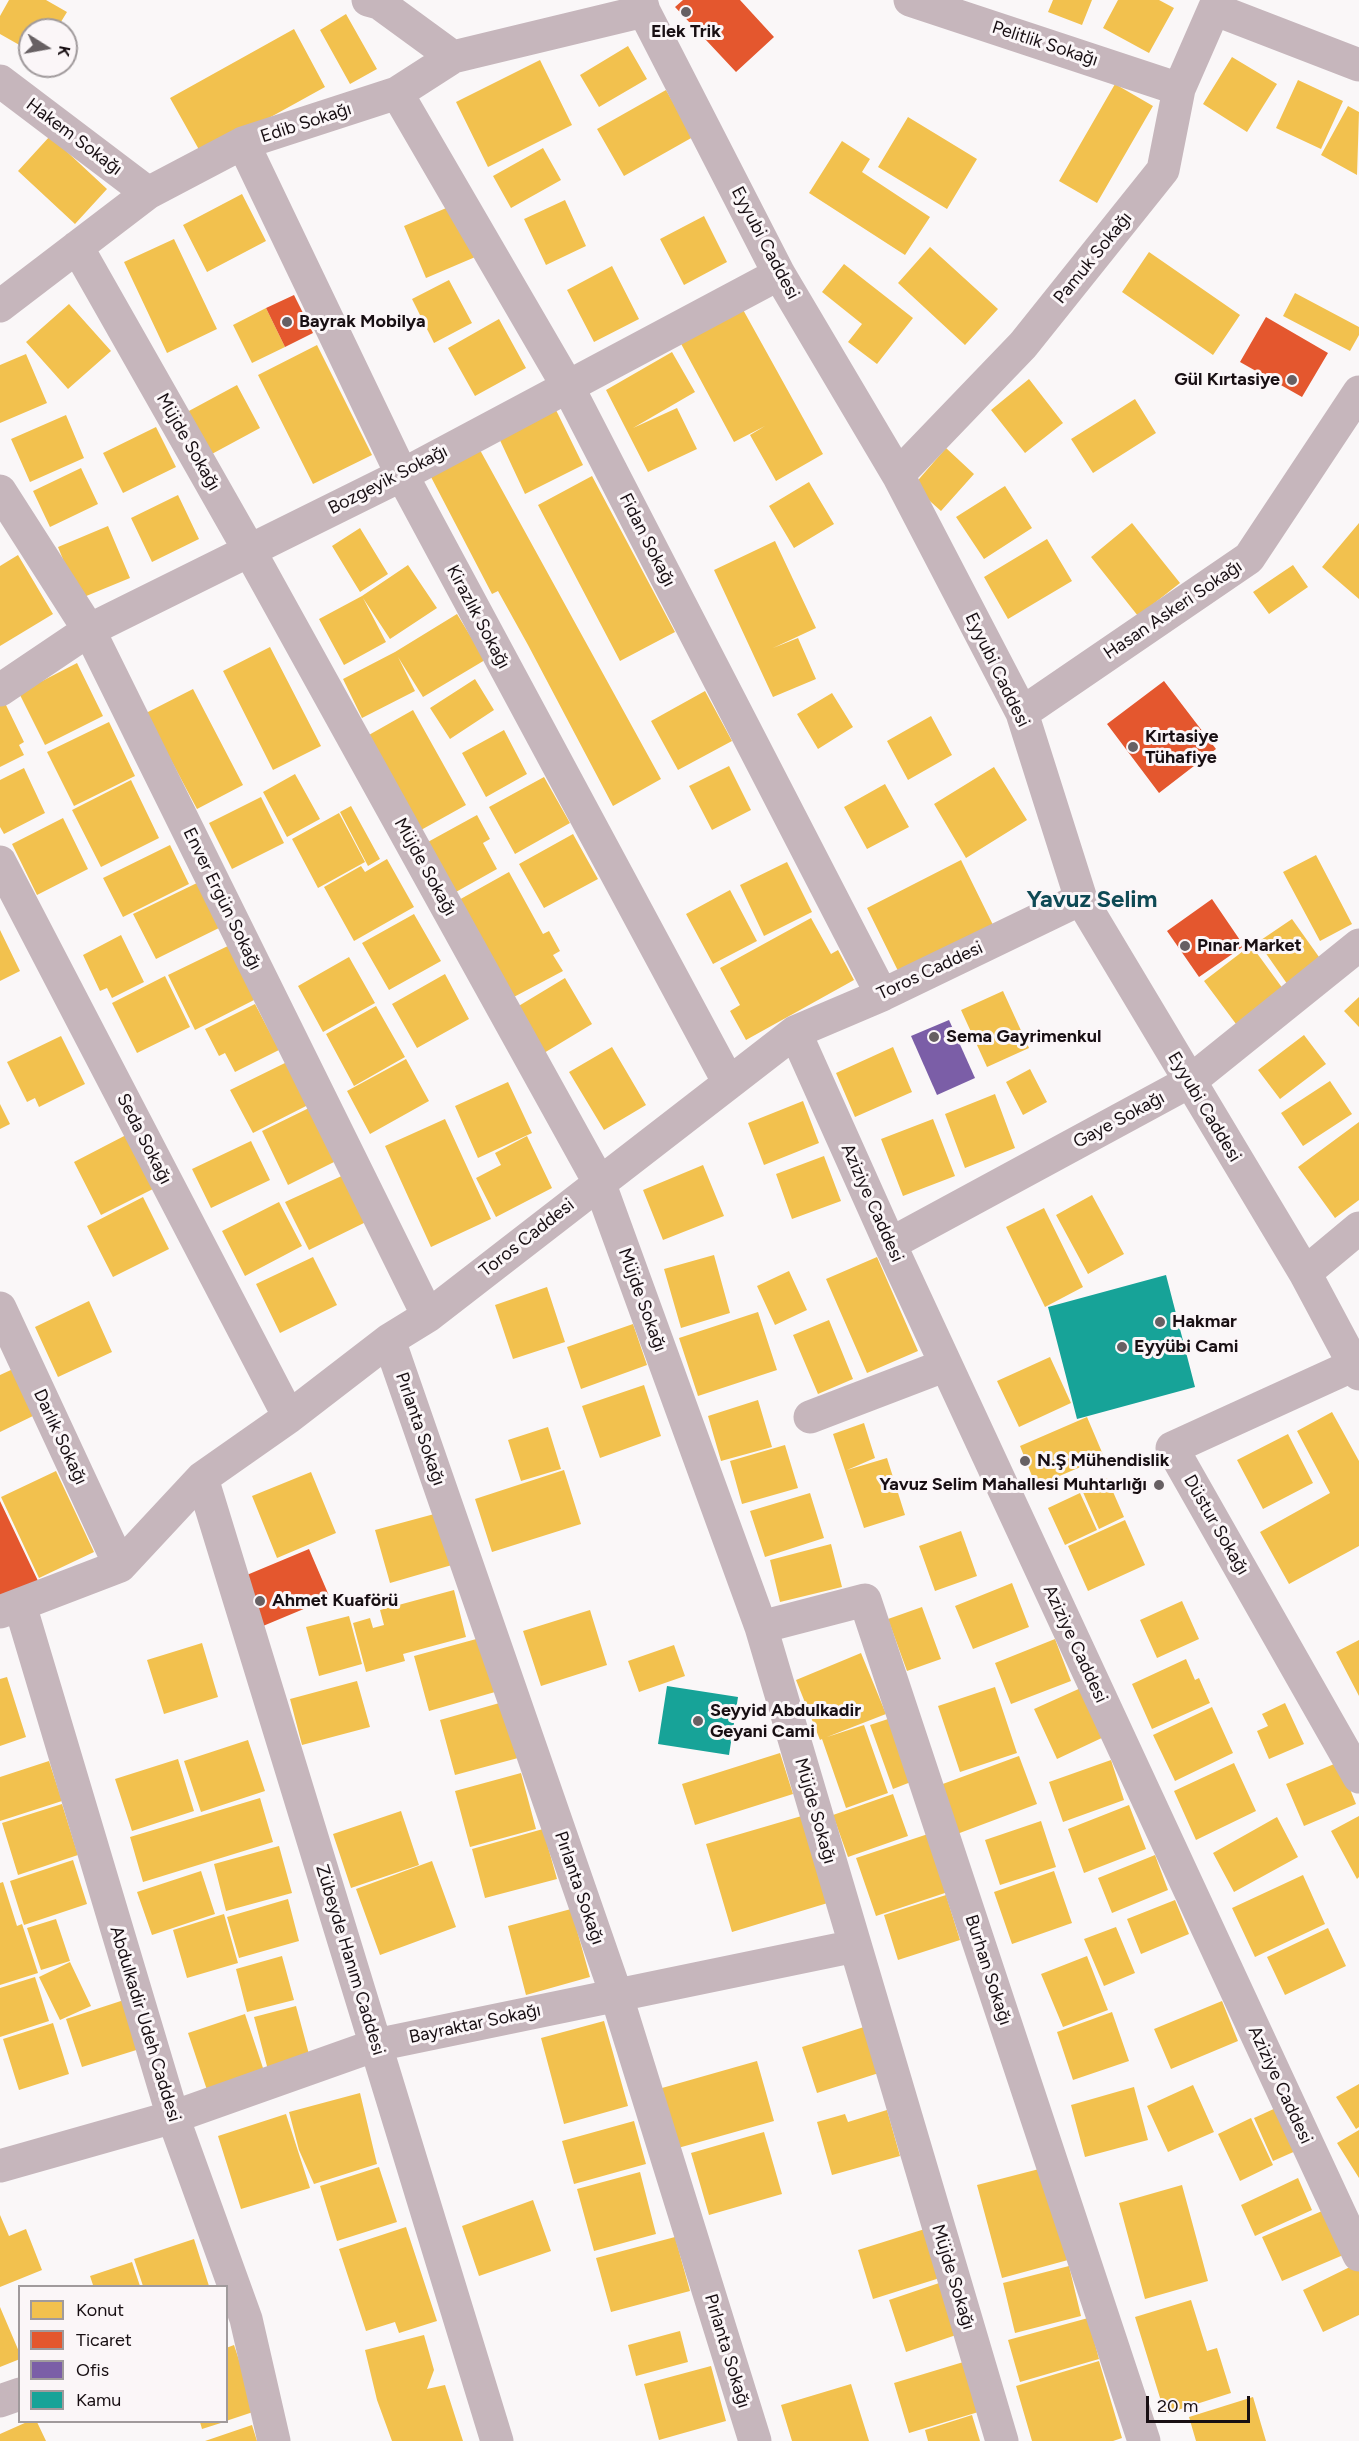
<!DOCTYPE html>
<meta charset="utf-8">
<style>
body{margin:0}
#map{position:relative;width:1359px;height:2441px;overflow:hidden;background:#faf7f8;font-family:Figtree,sans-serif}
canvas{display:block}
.legend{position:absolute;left:18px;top:2285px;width:210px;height:138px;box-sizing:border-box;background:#fbf6f8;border:2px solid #a09a9c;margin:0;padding:8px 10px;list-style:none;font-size:18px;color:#180f13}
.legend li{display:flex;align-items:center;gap:12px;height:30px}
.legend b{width:30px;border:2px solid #a09a9c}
.north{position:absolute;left:18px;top:18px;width:60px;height:60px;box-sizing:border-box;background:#fbf6f8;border:2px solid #a09a9c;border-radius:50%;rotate:101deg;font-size:16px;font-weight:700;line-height:24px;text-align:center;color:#180f13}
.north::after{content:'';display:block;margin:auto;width:21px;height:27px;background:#676063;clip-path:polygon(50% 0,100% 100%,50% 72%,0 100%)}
.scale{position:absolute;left:1146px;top:2396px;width:104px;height:27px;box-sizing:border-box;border:3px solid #180f13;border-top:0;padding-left:8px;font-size:18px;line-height:21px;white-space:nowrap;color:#180f13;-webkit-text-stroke:4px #fbf6f8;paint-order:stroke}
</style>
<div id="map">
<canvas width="1359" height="2441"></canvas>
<ul class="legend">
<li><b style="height:16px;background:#f2c14e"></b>Konut</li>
<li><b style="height:16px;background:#e4572e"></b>Ticaret</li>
<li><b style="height:16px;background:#7b5ea7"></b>Ofis</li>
<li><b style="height:16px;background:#17a398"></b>Kamu</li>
</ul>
<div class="north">K</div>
<div class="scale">20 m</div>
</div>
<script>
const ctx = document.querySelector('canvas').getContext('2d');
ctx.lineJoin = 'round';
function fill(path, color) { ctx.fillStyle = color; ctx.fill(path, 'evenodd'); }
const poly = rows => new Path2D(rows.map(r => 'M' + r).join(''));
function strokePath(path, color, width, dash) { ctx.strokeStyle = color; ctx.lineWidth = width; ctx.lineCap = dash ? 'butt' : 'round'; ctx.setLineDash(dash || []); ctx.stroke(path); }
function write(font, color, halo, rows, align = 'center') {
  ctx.font = font + ' Figtree,sans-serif'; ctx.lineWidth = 6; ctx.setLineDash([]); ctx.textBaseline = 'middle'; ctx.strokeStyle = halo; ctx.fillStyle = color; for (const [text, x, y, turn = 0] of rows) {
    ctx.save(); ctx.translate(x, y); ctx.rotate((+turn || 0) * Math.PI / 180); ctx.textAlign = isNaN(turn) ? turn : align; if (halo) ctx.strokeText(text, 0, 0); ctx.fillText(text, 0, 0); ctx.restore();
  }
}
fill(poly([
 [9,0,46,0,67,12,56,30,30,30,30,51,0,34,0,16],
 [1053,0,1092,0,1082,25,1048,12],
 [1118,0,1159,0,1174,8,1149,53,1103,28],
 [346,14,377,69,350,84,320,30],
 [294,29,325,87,202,155,170,98],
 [628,46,647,79,599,107,580,75],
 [1232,57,1277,84,1247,132,1203,104],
 [540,60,572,125,488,167,456,102],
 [1298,80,1343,101,1321,149,1276,128],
 [1115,84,1153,106,1097,203,1059,181],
 [666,90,693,137,624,176,597,129],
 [1348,106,1359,112,1357,175,1321,155],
 [908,117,977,159,947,209,878,167],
 [50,136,107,189,75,224,18,171],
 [842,141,870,159,862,172,930,217,905,255,809,193],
 [543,148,561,180,511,208,493,176],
 [242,194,266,241,207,272,183,225],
 [565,200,586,246,546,265,524,219],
 [458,203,480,255,426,278,404,226],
 [704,216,727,262,684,285,660,239],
 [174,239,217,329,167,353,124,262],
 [930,247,998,309,965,345,898,283],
 [1149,252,1240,315,1213,355,1122,292],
 [844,264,913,318,877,364,848,342,862,324,822,292],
 [612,266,639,319,594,342,567,290],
 [449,280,472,323,434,343,412,299],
 [1295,293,1359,327,1359,335,1350,351,1283,316],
 [69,304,111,351,68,389,26,342],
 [741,306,823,454,776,481,750,435,765,426,734,442,679,340],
 [266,308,285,347,252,363,233,325],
 [499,319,526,368,475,396,448,348],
 [317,345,372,455,313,484,258,375],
 [672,352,695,392,633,428,677,408,697,449,648,472,606,390],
 [26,354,47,403,0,423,0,365],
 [1029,379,1063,423,1025,453,991,410],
 [237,385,260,428,210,455,187,412],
 [1135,399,1156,433,1093,473,1071,439],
 [555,408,583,465,525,494,498,436],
 [66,415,84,458,30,482,11,439],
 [156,427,176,467,123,493,103,453],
 [946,448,974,474,941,511,913,486],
 [480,450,661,779,613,806,528,645,498,591,492,594,431,477],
 [81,468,98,504,50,527,33,491],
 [592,476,675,632,620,661,538,505],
 [809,482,834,524,794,548,769,506],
 [1005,486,1032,528,984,559,956,517],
 [178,495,199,539,152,562,131,518],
 [1132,523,1180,583,1138,616,1091,557],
 [1359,523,1359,599,1322,567],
 [108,526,130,578,79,599,58,547],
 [360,528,388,574,360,592,332,546],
 [1047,539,1072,581,1008,619,984,577],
 [775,541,816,628,773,648,798,638,816,679,773,697,714,570],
 [18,555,53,614,0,646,0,566],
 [408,565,437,608,390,639,363,598,386,642,344,665,319,619,362,596],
 [1293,565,1308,587,1269,614,1253,592],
 [457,614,485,660,423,697,398,657,415,691,362,718,343,679,395,652],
 [270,647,321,746,273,770,223,671],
 [77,663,103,716,45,745,19,693],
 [475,679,494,710,450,739,430,708],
 [193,689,243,785,197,809,146,713],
 [705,691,732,741,678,770,651,721],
 [832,693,853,727,818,749,797,714],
 [5,703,24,742,19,745,24,755,0,767,0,705],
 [413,710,466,805,412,835,360,740],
 [931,716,952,755,908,780,887,741],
 [109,722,135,776,74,806,47,752],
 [504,730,527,774,486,797,462,753],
 [729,766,751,810,712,830,689,786],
 [994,767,1027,820,966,858,934,804],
 [24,768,45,813,4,834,0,827,0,780],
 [295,774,320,819,287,837,263,792],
 [544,777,570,823,515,854,489,807],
 [131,780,159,838,101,867,72,810],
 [885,784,909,827,867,849,844,807],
 [261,797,284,843,232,869,209,823],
 [351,806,380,859,368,866,340,812],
 [339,813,365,862,318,888,292,839],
 [477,815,490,839,483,843,497,869,447,897,426,843],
 [63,818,88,869,37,895,12,844],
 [573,834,598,879,544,908,519,864],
 [170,845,189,884,123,917,103,878],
 [1316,855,1352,924,1320,941,1283,872],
 [387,859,414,907,354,941,324,887,361,866,365,872],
 [961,860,995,929,901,977,867,908],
 [787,862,812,912,764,936,740,885],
 [509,872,543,934,549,931,560,951,553,955,563,971,510,999,457,901],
 [199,882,221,927,156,959,133,914],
 [730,890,757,941,713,964,686,914],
 [414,914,441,961,389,990,362,943],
 [811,918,831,954,838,950,854,980,746,1040,730,1011,740,1005,720,968],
 [1292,919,1324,964,1290,988,1258,942],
 [0,930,20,971,0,981],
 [121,935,144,982,112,998,107,988,100,991,83,955],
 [232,944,258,998,195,1030,168,975],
 [1251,945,1286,993,1239,1028,1204,981],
 [349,957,375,1003,323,1032,298,986],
 [445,974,469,1019,417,1048,392,1004],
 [165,976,190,1027,137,1053,112,1003],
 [565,978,592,1024,539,1056,512,1010],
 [1003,991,1029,1048,987,1067,961,1010],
 [1359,997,1359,1027,1344,1011],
 [255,1004,279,1050,235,1072,225,1053,219,1056,205,1029],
 [376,1006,405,1057,354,1086,326,1034],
 [1304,1035,1326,1064,1280,1099,1258,1070],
 [61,1036,85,1084,39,1107,35,1098,27,1102,7,1062],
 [612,1047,646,1105,604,1130,569,1072],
 [893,1047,912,1092,855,1117,836,1073],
 [406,1059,429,1101,370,1134,347,1091],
 [287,1062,308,1105,253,1133,230,1090],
 [1030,1069,1047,1102,1023,1115,1006,1082],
 [1330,1081,1352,1114,1303,1146,1281,1113],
 [508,1082,532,1133,478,1158,455,1106],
 [995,1094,1015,1148,965,1168,945,1114],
 [803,1101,819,1143,764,1165,748,1123],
 [0,1104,10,1124,0,1129],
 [311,1107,336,1161,288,1185,262,1131],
 [445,1119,491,1219,431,1247,385,1146],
 [933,1119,955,1176,903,1196,881,1139],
 [1359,1122,1359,1200,1335,1218,1298,1167],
 [128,1134,155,1188,101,1215,74,1162],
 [527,1136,552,1188,496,1217,476,1178,501,1165,495,1153],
 [251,1141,270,1180,211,1208,192,1169],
 [824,1156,841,1201,792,1219,776,1174],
 [703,1165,724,1216,663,1240,643,1190],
 [346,1174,368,1221,309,1250,285,1202],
 [1092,1195,1124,1254,1088,1274,1056,1215],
 [143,1197,169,1249,113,1277,87,1226],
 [279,1202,302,1246,245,1276,222,1231],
 [1044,1208,1083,1287,1045,1307,1006,1227],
 [714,1255,730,1313,681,1328,664,1269],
 [313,1257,337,1305,280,1333,256,1284],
 [877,1257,918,1351,867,1373,826,1279],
 [789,1271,807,1310,775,1325,757,1286],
 [547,1287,565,1342,513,1359,495,1305],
 [89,1301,112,1352,58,1377,35,1327],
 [758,1312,777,1370,698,1396,679,1338],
 [829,1320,853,1379,818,1394,793,1335],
 [633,1324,647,1365,581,1389,567,1347],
 [1050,1357,1071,1403,1019,1427,997,1381],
 [13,1369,35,1415,0,1432,0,1375],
 [644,1385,661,1436,600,1458,582,1406],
 [758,1400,772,1447,721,1461,708,1416],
 [1332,1412,1359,1461,1359,1546,1289,1584,1260,1532,1330,1493,1297,1431],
 [1087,1417,1104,1457,1036,1486,1020,1446],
 [864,1423,875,1458,847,1470,887,1458,905,1515,864,1528,833,1434],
 [548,1427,561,1469,521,1481,508,1440],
 [1288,1434,1313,1483,1263,1509,1237,1460],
 [785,1445,798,1488,742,1504,730,1461],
 [564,1470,581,1524,492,1552,475,1499],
 [56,1471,94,1552,39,1578,1,1497],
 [311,1472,336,1533,277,1558,252,1496],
 [1107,1478,1124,1517,1099,1529,1082,1490],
 [810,1493,824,1538,765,1557,750,1511],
 [1080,1493,1097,1530,1065,1545,1048,1508],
 [438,1513,452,1565,390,1583,375,1530],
 [1125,1520,1145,1565,1088,1591,1068,1546],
 [961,1531,977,1576,935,1591,919,1546],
 [831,1544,842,1587,780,1602,770,1560],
 [1012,1583,1029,1627,973,1649,955,1606],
 [454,1590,466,1637,403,1654,405,1661,366,1672,353,1623,370,1618,373,1628,384,1625,380,1610],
 [1182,1601,1199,1639,1157,1658,1140,1620],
 [922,1607,941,1659,907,1671,888,1619],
 [590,1610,607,1665,541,1686,523,1631],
 [349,1616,362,1664,319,1676,306,1627],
 [480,1638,495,1692,429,1711,414,1656],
 [1055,1639,1071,1681,1011,1704,995,1663],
 [1359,1640,1359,1696,1336,1652],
 [202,1643,218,1697,164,1714,147,1660],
 [674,1645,685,1676,639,1692,628,1661],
 [861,1653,886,1714,827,1737,864,1725,888,1793,846,1808,822,1739,820,1740,796,1680],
 [1186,1659,1195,1680,1199,1678,1210,1703,1152,1729,1132,1684],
 [7,1677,26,1737,0,1746,0,1679],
 [357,1681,370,1727,302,1745,290,1699],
 [995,1687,1017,1753,960,1772,938,1706],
 [1083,1687,1106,1736,1057,1759,1034,1709],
 [503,1702,518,1758,455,1775,440,1720],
 [1285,1703,1304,1744,1269,1759,1257,1731,1268,1726,1262,1714],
 [1212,1707,1233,1753,1175,1781,1153,1735],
 [894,1717,916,1780,893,1789,870,1725],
 [248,1740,265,1791,201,1812,184,1761],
 [780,1753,793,1794,695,1825,682,1784],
 [1019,1756,1037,1804,957,1834,940,1785],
 [178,1759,194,1811,132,1831,115,1779],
 [1111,1760,1124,1800,1063,1822,1049,1782],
 [49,1761,62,1801,0,1821,0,1777],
 [1339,1762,1356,1804,1304,1826,1286,1784],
 [1234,1763,1256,1811,1196,1840,1174,1791],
 [521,1773,536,1829,470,1847,455,1791],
 [893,1794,908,1836,848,1857,833,1815],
 [260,1798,273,1842,143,1882,130,1837],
 [62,1804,78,1855,18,1875,2,1823],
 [1129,1805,1146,1849,1084,1873,1068,1829],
 [401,1811,419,1865,351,1888,333,1834],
 [805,1815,831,1902,732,1932,706,1844],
 [1359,1816,1359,1877,1357,1879,1331,1831],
 [1277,1817,1298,1857,1234,1892,1213,1853],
 [1041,1821,1056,1867,1000,1885,985,1840],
 [543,1829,557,1879,485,1898,472,1849],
 [937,1831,957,1889,876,1916,856,1858],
 [279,1846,292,1893,226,1911,214,1864],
 [1155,1855,1168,1890,1112,1913,1098,1878],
 [73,1860,87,1904,24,1925,10,1881],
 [432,1861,456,1927,380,1955,356,1889],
 [201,1871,215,1914,152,1935,137,1892],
 [1054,1871,1072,1923,1012,1944,994,1892],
 [1303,1875,1325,1924,1255,1957,1232,1908],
 [3,1882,17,1926,22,1924,38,1973,0,1985,0,1883],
 [946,1895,960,1940,898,1960,884,1915],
 [288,1899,299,1941,239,1958,227,1917],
 [1175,1900,1189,1934,1141,1954,1127,1919],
 [571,1909,590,1977,526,1995,508,1926],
 [224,1914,238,1963,187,1978,173,1930],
 [56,1919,70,1961,41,1970,27,1928],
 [1116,1927,1135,1973,1104,1986,1084,1939],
 [1328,1928,1346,1966,1285,1995,1267,1957],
 [282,1956,294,2000,247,2012,236,1969],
 [1087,1956,1108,2010,1063,2027,1041,1974],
 [70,1962,91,2006,60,2020,39,1977],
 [35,1977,49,2021,0,2037,0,1988],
 [130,1998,146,2047,82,2067,66,2019],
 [1222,2001,1238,2041,1171,2069,1154,2029],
 [296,2006,310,2058,268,2070,254,2017],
 [1112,2012,1129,2061,1073,2080,1057,2032],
 [245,2014,264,2071,207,2090,188,2033],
 [604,2021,628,2106,564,2124,541,2038],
 [53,2023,69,2074,19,2090,3,2039],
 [870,2025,885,2071,817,2093,802,2047],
 [757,2061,774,2121,678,2148,662,2088],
 [1359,2084,1359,2127,1356,2129,1336,2097],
 [1193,2085,1214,2132,1168,2152,1147,2106],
 [1134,2087,1148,2140,1085,2157,1071,2105],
 [360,2093,377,2164,314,2184,299,2150,289,2112],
 [1278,2107,1298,2150,1273,2161,1254,2118],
 [887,2110,900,2156,832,2175,817,2122,845,2114,848,2122],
 [286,2114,310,2188,241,2209,218,2136],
 [1251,2118,1273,2165,1240,2181,1218,2134],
 [634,2121,646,2164,574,2184,562,2141],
 [1359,2130,1359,2178,1337,2143],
 [764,2132,782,2194,709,2215,691,2153],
 [379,2167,397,2222,337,2241,320,2186],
 [1043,2168,1068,2260,1002,2278,977,2185],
 [640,2172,656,2234,594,2251,577,2189],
 [1298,2178,1312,2210,1255,2236,1241,2205],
 [1182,2185,1208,2281,1145,2299,1119,2203],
 [533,2200,551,2251,479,2276,462,2226],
 [1329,2208,1348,2253,1282,2281,1262,2237],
 [0,2215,9,2236,26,2229,42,2270,0,2287],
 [406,2227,437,2321,399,2333,395,2322,366,2331,339,2249],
 [928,2228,943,2277,873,2299,858,2250],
 [675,2237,690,2291,611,2312,596,2258],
 [194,2239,209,2286,143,2286,134,2259],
 [132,2262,140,2286,89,2286,93,2285,90,2276],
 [1356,2264,1359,2270,1359,2315,1323,2332,1303,2290],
 [1069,2266,1081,2316,1015,2333,1003,2283],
 [945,2281,962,2333,906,2352,889,2300],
 [1191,2300,1207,2351,1217,2348,1231,2393,1165,2414,1135,2317],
 [0,2307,20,2354,20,2359,0,2367],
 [1088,2318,1099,2359,1020,2382,1008,2340],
 [680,2331,688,2362,636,2376,628,2345],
 [424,2335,434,2370,427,2389,445,2385,463,2441,392,2441,377,2400,365,2350],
 [234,2345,256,2411,226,2421,226,2348],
 [970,2360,985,2410,909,2433,894,2383],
 [1099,2361,1122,2438,1113,2441,1032,2441,1016,2386],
 [711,2366,726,2421,659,2440,644,2384],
 [851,2384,869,2441,792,2441,781,2405],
 [1253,2397,1266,2441,1196,2441,1189,2417],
 [972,2415,980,2441,928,2441,925,2430],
 [27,2422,37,2422,46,2441,0,2441,0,2434],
 [200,2422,224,2422,202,2429],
 [252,2425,257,2441,205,2441]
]), '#f2c14e');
fill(poly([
 [683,0,740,0,774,37,736,72,675,7],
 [294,295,313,333,285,347,266,308],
 [1266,317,1328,353,1302,397,1240,362],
 [1164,681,1216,749,1159,793,1107,724],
 [1212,899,1244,946,1199,977,1167,931],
 [0,1501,39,1583,0,1601],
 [309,1549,330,1598,263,1626,242,1577]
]), '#e4572e');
fill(poly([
 [949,1020,975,1078,937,1095,911,1036]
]), '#7b5ea7');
fill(poly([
 [1166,1275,1195,1387,1077,1419,1048,1307],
 [667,1686,738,1697,729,1755,658,1744]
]), '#17a398');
strokePath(poly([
 [368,0,379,3,453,57],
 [641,0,644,11,779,274,898,475,1022,713,1081,899,1305,1273,1359,1374],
 [910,0,1179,89],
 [1214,9,1359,65],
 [0,81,148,193],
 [397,93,568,387,882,995],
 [243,143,402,475,729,1083],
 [77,247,248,548,599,1182,761,1627,1002,2441],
 [0,306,148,193,243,143,397,93,453,57,644,11],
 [898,475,1023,345,1163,170,1179,89,1218,0],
 [0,491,89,630,428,1316],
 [0,690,89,630,402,475,779,274],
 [1022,713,1249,558,1359,392],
 [0,862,289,1417],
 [795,1032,890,1244,1359,2255],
 [890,1244,1189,1082,1359,945],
 [1305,1273,1359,1228],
 [0,1308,120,1566],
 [389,1340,616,1994,755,2441],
 [1354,1365,1172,1448,1359,1777],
 [810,1417,946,1365],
 [202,1478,497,2441],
 [20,1605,173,2117,246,2319,274,2441],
 [0,1612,120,1566,202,1478,289,1417,389,1340,428,1316,795,1032,882,995,1081,899],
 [761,1627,865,1600,1144,2441],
 [0,2166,173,2117,376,2045,855,1946],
 [0,2401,20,2394]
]), '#c6b6bc', 33);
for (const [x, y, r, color] of [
 [686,12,6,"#676063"],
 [287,322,6,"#676063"],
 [1292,380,6,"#676063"],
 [1133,747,6,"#676063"],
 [1185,946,6,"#676063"],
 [934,1037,6,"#676063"],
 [1160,1322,6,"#676063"],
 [1122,1347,6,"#676063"],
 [1025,1461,6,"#676063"],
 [1159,1485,6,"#676063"],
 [260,1601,6,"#676063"],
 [698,1721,6,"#676063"]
]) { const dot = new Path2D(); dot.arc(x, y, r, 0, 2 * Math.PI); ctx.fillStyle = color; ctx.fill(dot); strokePath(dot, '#fbf6f8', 2); }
write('bold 18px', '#180f13', '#fbf6f8', [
 ["Elek Trik",686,32,"center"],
 ["Bayrak Mobilya",299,322],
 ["Gül Kırtasiye",1280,380,"right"],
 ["Kırtasiye",1145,737],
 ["Tühafiye",1145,758],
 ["Pınar Market",1197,946],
 ["Sema Gayrimenkul",946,1037],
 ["Hakmar",1172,1322],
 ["Eyyübi Cami",1134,1347],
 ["N.Ş Mühendislik",1037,1461],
 ["Yavuz Selim Mahallesi Muhtarlığı",1147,1485,"right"],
 ["Ahmet Kuaförü",272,1601],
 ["Seyyid Abdulkadir",710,1711],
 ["Geyani Cami",710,1732]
], 'left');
write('18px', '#180f13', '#fbf6f8', [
 ["Pelitlik Sokağı",1045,44,18],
 ["Edib Sokağı",306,123,-18],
 ["Hakem Sokağı",74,137,37],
 ["Eyyubi Caddesi",765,243,62],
 ["Pamuk Sokağı",1093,258,-51],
 ["Müjde Sokağı",188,442,60],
 ["Bozgeyik Sokağı",388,480,-27],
 ["Fidan Sokağı",647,540,63],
 ["Hasan Askeri Sokağı",1173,610,-34],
 ["Kirazlık Sokağı",478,617,62],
 ["Eyyubi Caddesi",997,670,64],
 ["Müjde Sokağı",425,867,61],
 ["Enver Ergün Sokağı",222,899,64],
 ["Toros Caddesi",930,971,-25],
 ["Eyyubi Caddesi",1204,1107,59],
 ["Gaye Sokağı",1119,1120,-28],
 ["Seda Sokağı",144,1139,63],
 ["Aziziye Caddesi",872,1203,66],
 ["Toros Caddesi",527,1238,-38],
 ["Müjde Sokağı",642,1300,70],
 ["Pırlanta Sokağı",420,1429,71],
 ["Darlık Sokağı",60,1437,65],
 ["Düstur Sokağı",1216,1525,60],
 ["Aziziye Caddesi",1075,1644,65],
 ["Müjde Sokağı",815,1811,74],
 ["Pırlanta Sokağı",579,1888,71],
 ["Zübeyde Hanım Caddesi",350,1960,73],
 ["Burhan Sokağı",988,1970,72],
 ["Abdulkadir Udeh Caddesi",145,2024,73],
 ["Bayraktar Sokağı",475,2024,-12],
 ["Aziziye Caddesi",1280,2085,65],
 ["Müjde Sokağı",953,2277,73],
 ["Pırlanta Sokağı",727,2351,73]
]);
write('bold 24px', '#0f4a55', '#fbf6f8', [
 ["Yavuz Selim",1092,900]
]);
</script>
